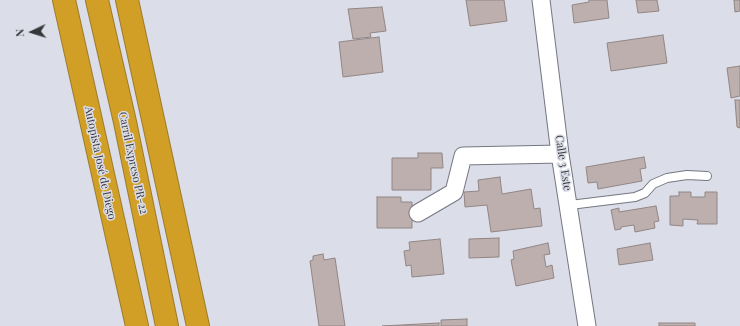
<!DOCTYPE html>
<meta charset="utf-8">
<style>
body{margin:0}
#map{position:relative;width:740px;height:326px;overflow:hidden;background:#dbdde8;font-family:"Playfair Display",serif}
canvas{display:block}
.north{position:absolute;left:12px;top:12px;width:40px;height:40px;-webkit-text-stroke:3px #dbdde8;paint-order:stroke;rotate:266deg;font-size:11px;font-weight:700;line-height:16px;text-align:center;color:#36373b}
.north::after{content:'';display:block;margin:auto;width:14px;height:18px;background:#36373b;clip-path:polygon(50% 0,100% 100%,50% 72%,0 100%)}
</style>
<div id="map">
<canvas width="740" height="326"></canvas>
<div class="north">N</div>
</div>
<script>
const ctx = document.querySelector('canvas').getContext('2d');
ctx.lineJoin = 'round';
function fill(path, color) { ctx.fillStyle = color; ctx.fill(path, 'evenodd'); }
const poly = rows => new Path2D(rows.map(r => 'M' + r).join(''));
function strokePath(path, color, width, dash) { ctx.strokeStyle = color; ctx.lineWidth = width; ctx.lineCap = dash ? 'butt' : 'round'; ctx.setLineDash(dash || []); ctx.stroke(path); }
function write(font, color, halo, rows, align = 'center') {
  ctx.font = font + ' "Playfair Display",serif'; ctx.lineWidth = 3; ctx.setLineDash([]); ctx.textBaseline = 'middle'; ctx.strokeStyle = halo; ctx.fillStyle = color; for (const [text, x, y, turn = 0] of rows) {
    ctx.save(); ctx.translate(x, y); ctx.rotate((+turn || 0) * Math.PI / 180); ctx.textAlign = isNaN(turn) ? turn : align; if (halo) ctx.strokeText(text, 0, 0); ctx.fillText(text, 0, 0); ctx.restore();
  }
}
const building = poly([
 [466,0,504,0,507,21,470,26,466,0],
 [589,0,607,0,609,18,574,23,572,5,589,2,589,0],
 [636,0,657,0,659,11,638,13,636,0],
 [734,0,740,0,740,11,735,12,734,0],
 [382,7,386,31,370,33,371,37,353,39,348,9,382,7],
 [663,35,667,63,611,71,607,43,663,35],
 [379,37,383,72,343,77,339,42,379,37],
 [740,66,740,96,731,98,727,68,740,66],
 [735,100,740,100,740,128,737,127,735,100],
 [418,153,442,153,443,168,431,168,431,190,392,190,392,158,418,158,418,153],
 [644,157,646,168,640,169,642,181,598,189,597,182,588,183,586,167,644,157],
 [500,177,502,194,531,189,534,209,540,208,542,226,491,232,487,205,465,207,464,192,479,191,478,180,500,177],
 [679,192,691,192,691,197,705,197,705,192,717,192,717,224,697,224,698,220,683,219,683,226,670,225,670,196,679,196,679,192],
 [377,197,401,197,401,202,412,202,412,228,377,228,377,197],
 [656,206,659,221,654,222,655,228,635,232,634,225,621,227,621,229,615,230,611,210,619,208,619,212,656,206],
 [499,238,499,257,469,258,469,239,499,238],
 [440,239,444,274,412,277,411,265,406,266,404,251,410,250,409,242,440,239],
 [548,243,550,254,544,255,546,267,552,265,554,278,516,286,511,260,514,259,513,251,548,243],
 [650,243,653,260,619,265,617,249,650,243],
 [323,254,324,260,335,258,345,326,319,326,310,261,313,260,313,256,323,254],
 [467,319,467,326,441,326,441,320,467,319],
 [439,323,439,326,382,326,439,323],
 [659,323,695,323,695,326,659,326,659,323]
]);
fill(building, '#bcafae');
strokePath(building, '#928685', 1);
const lane = poly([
 [570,205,635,197,645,193,653,184,667,178,687,175,707,176]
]);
const street = poly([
 [541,0,560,154,587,326],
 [418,213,454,192,463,156,560,154]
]);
const highway = poly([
 [64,0,137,326],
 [97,0,125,122,167,326],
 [127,0,198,326]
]);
strokePath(lane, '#757781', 10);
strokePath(street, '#757781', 19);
strokePath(highway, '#9b7b2d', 24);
strokePath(lane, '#fff', 8);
strokePath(street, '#fff', 17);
strokePath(highway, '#d19f25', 22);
write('11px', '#36373b', '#dbdde8', [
 ["Autopista José de Diego",100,163,78],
 ["Carril Expreso PR-22",133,163,78],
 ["Calle 3 Este",563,163,81]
]);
</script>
